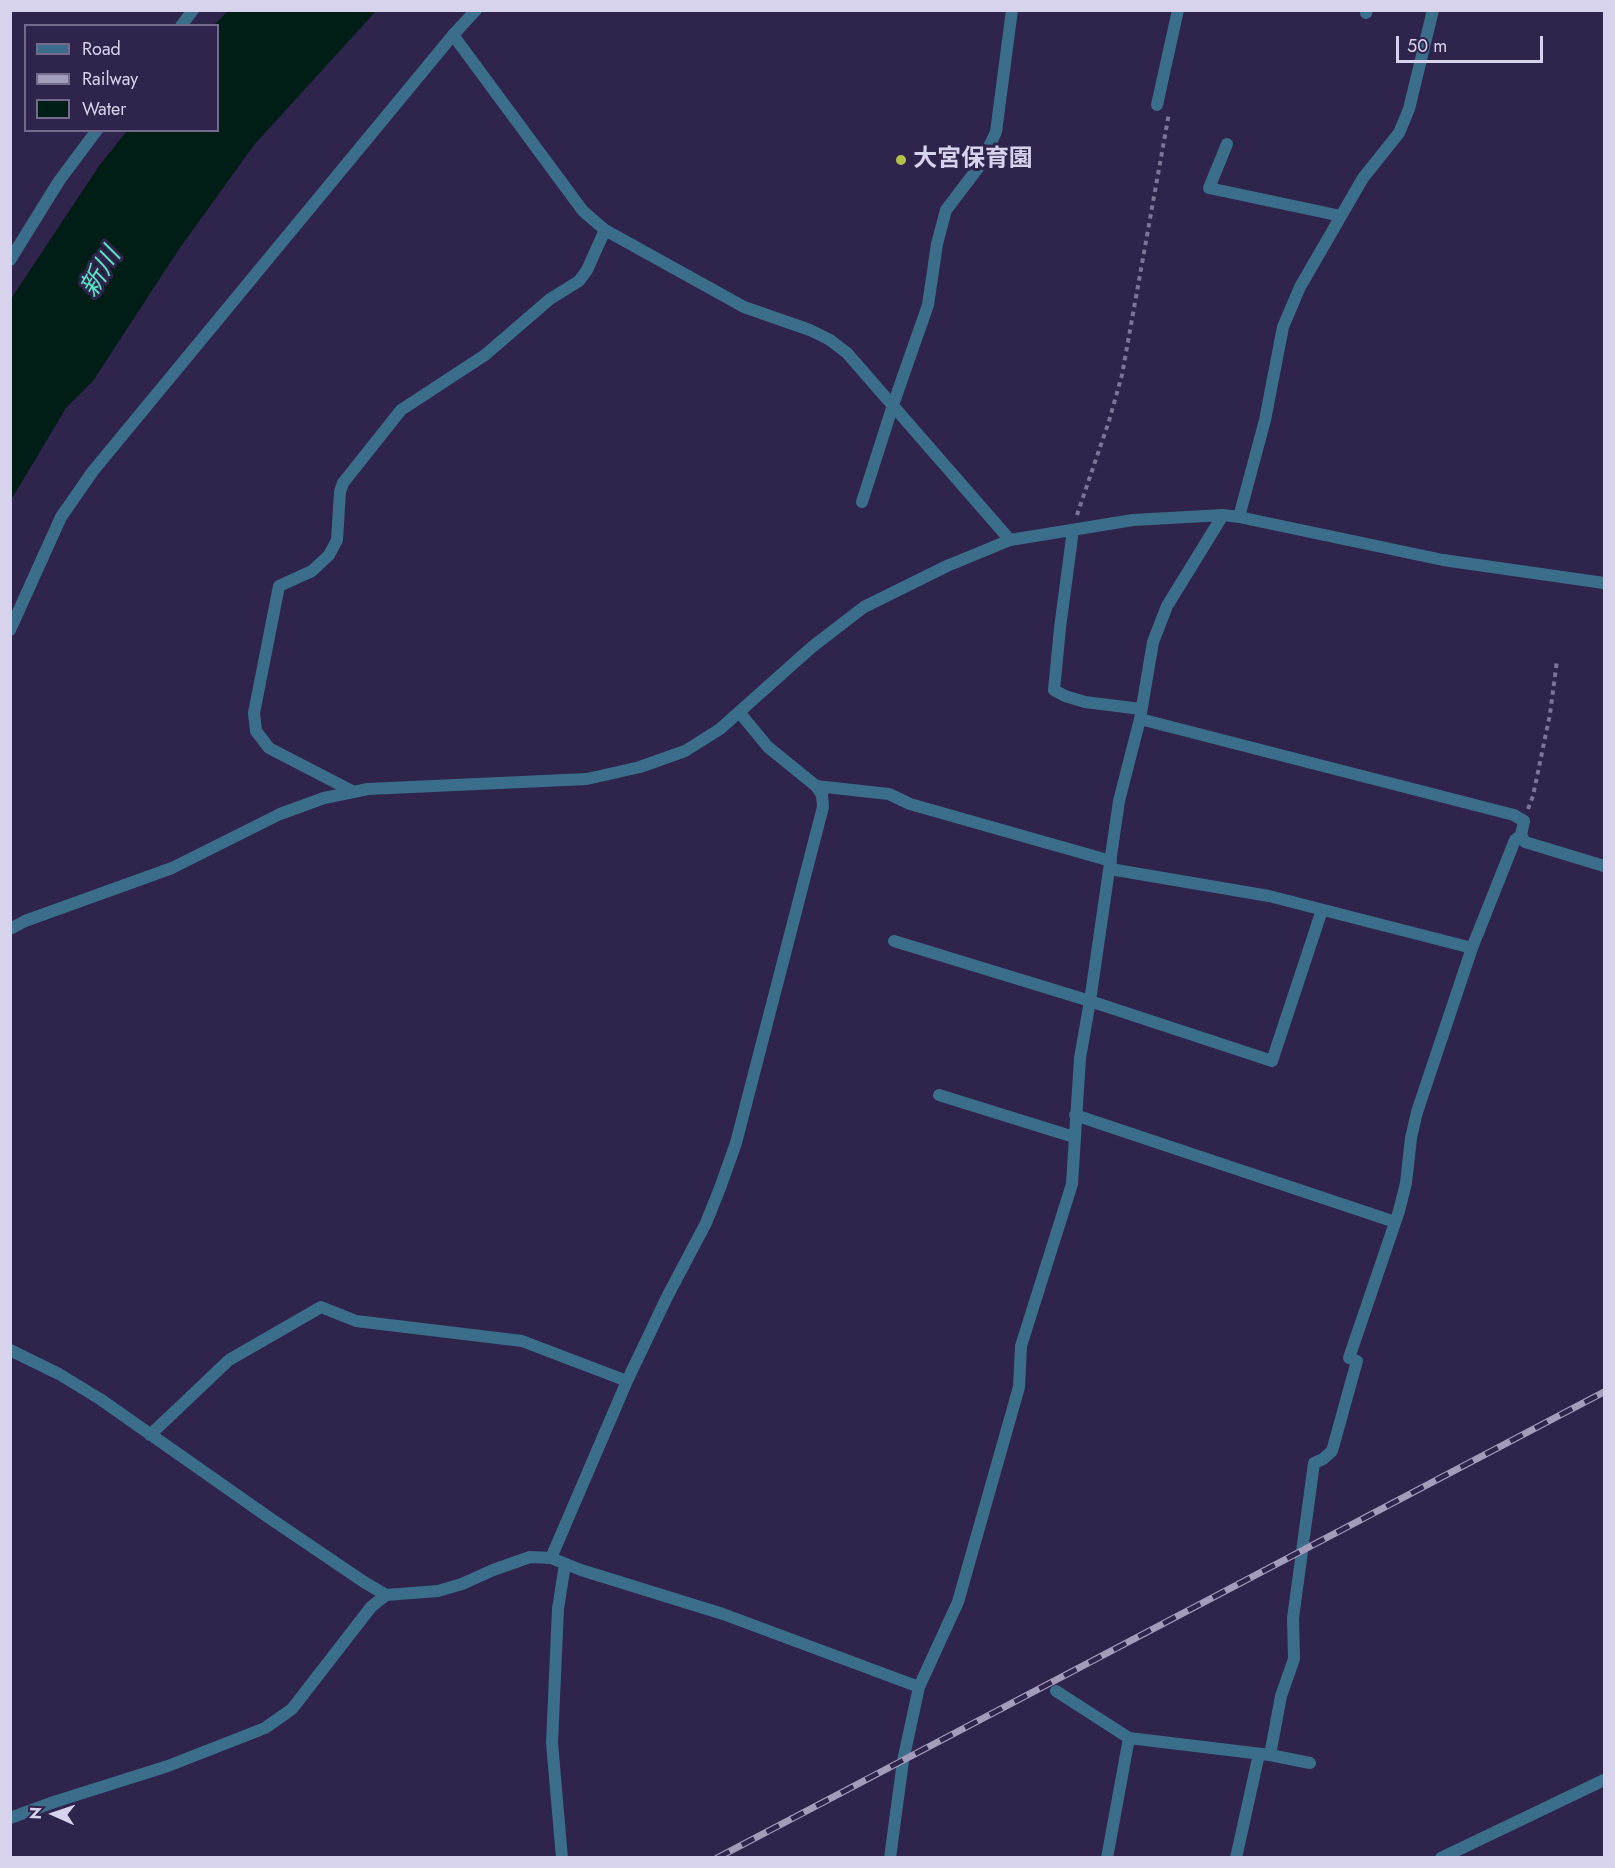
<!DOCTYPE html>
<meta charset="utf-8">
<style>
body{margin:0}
#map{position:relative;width:1615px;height:1868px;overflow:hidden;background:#2f244c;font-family:Jost,sans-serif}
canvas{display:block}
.frame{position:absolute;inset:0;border:12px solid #d8d3ed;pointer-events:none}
.legend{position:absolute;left:24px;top:24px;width:195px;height:108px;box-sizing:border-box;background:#2f244c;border:2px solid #736a8c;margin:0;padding:8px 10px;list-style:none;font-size:18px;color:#d8d3ed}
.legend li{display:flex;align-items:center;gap:12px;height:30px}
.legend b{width:30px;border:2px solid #736a8c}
.north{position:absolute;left:24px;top:1784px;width:60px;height:60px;-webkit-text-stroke:4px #2f244c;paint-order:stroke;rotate:273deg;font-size:16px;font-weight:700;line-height:24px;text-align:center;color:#d8d3ed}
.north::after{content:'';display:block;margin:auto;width:21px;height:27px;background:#d8d3ed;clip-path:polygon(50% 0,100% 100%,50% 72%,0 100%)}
.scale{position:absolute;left:1396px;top:36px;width:147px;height:27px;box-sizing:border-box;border:3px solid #d8d3ed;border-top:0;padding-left:8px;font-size:18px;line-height:21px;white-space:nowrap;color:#d8d3ed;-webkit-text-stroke:4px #2f244c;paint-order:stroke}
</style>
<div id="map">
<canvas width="1615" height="1868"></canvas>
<div class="frame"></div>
<ul class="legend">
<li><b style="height:8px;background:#3b6e8b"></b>Road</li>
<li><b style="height:8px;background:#a39cba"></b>Railway</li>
<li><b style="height:16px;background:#001d16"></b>Water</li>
</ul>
<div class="north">N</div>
<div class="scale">50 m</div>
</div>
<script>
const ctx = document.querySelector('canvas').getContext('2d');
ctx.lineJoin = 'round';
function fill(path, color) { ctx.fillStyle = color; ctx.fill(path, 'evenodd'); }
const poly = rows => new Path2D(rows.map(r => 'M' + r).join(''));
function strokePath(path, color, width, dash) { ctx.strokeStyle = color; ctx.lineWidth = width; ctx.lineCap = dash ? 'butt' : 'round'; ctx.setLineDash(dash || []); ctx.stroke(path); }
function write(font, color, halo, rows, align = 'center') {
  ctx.font = font + ' Jost,"Noto Sans JP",sans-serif'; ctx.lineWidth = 6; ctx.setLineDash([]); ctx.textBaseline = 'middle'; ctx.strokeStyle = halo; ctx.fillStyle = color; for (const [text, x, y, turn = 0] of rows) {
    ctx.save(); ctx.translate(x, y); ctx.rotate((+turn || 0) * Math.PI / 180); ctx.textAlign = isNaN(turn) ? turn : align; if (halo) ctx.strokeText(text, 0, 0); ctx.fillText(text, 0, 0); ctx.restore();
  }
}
fill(poly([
 [228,11,376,11,254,145,177,252,93,381,66,408,11,500,11,299,99,166,127,131,218,130,218,26,214,25]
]), '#001d16');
strokePath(poly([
 [1077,515,1109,421,1122,375,1169,113],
 [1528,809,1533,796,1550,714,1557,660]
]), '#7d7596', 4, [4.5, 4.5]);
strokePath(poly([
 [1366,13,1367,10],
 [181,26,193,10],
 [453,35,583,211,605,230,717,292,744,307,810,330,830,340,847,353,1010,540],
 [1157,105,1178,10],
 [1227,144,1209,188,1341,216],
 [10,260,59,181,97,130],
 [862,502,893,405,928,305,937,244,946,210,981,164,996,132,1012,10],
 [1239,517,1265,420,1283,327,1300,287,1363,178,1399,133,1409,109,1433,10],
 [1073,530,1060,628,1054,690,1065,696,1085,702,1141,709],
 [10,630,61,517,93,471,453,35,476,10],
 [1140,719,1514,815,1524,821,1521,835,1525,842,1604,866],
 [816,786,889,794,910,804,1111,861],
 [354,792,269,748,256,731,254,713,279,586,312,571,329,555,337,540,340,492,343,483,401,410,485,355,550,299,579,281,587,270,605,230],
 [1110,869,1269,896,1472,948],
 [10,929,25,921,172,868,280,814,324,798,368,789,587,779,640,767,685,751,720,729,812,647,864,607,947,566,1010,540,1133,520,1223,515,1239,517,1443,560,1604,583],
 [894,941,1090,1001,1272,1061,1322,910],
 [939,1095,1074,1137],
 [1075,1115,1395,1222],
 [10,1350,59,1374,100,1399,271,1519,364,1582,386,1595],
 [150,1435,229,1360,321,1307,356,1321,522,1341,627,1381],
 [551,1558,627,1381,667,1297,706,1223,720,1188,736,1143,823,807,822,795,816,786,768,747,739,712],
 [1056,1691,1129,1738,1270,1755,1310,1763],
 [1270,1755,1281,1696,1294,1659,1293,1618,1314,1463,1323,1459,1332,1451,1357,1361,1349,1358,1399,1211,1406,1183,1411,1138,1417,1112,1472,948,1515,840,1521,835],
 [10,1818,54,1802,168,1766,265,1728,292,1709,371,1607,386,1595,438,1591,462,1584,493,1570,530,1557,551,1558,581,1570,723,1614,919,1687],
 [562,1858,552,1743,558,1609,565,1564],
 [890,1858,903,1761,919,1687,958,1602,1019,1387,1021,1346,1072,1184,1080,1058,1090,1001,1119,801,1140,719,1153,642,1167,606,1223,515],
 [1107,1858,1129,1738],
 [1236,1858,1259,1754]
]), '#3b6e8b', 12);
strokePath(poly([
 [1441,1858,1604,1780]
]), '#3b6e8b', 12);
const rail = poly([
 [717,1858,1604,1392]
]);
strokePath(rail, '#a39cba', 7);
strokePath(rail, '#2f244c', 4.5, [14]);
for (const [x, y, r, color] of [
 [901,160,6,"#b5c249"]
]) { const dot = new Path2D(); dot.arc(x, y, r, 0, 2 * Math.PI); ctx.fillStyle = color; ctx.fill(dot); strokePath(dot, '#2f244c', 2); }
write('bold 24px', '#d8d3ed', '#2f244c', [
 ["大宮保育園",913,160]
], 'left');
write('italic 26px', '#5be5c5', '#2f244c', [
 ["新川",102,273,-59]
]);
</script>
